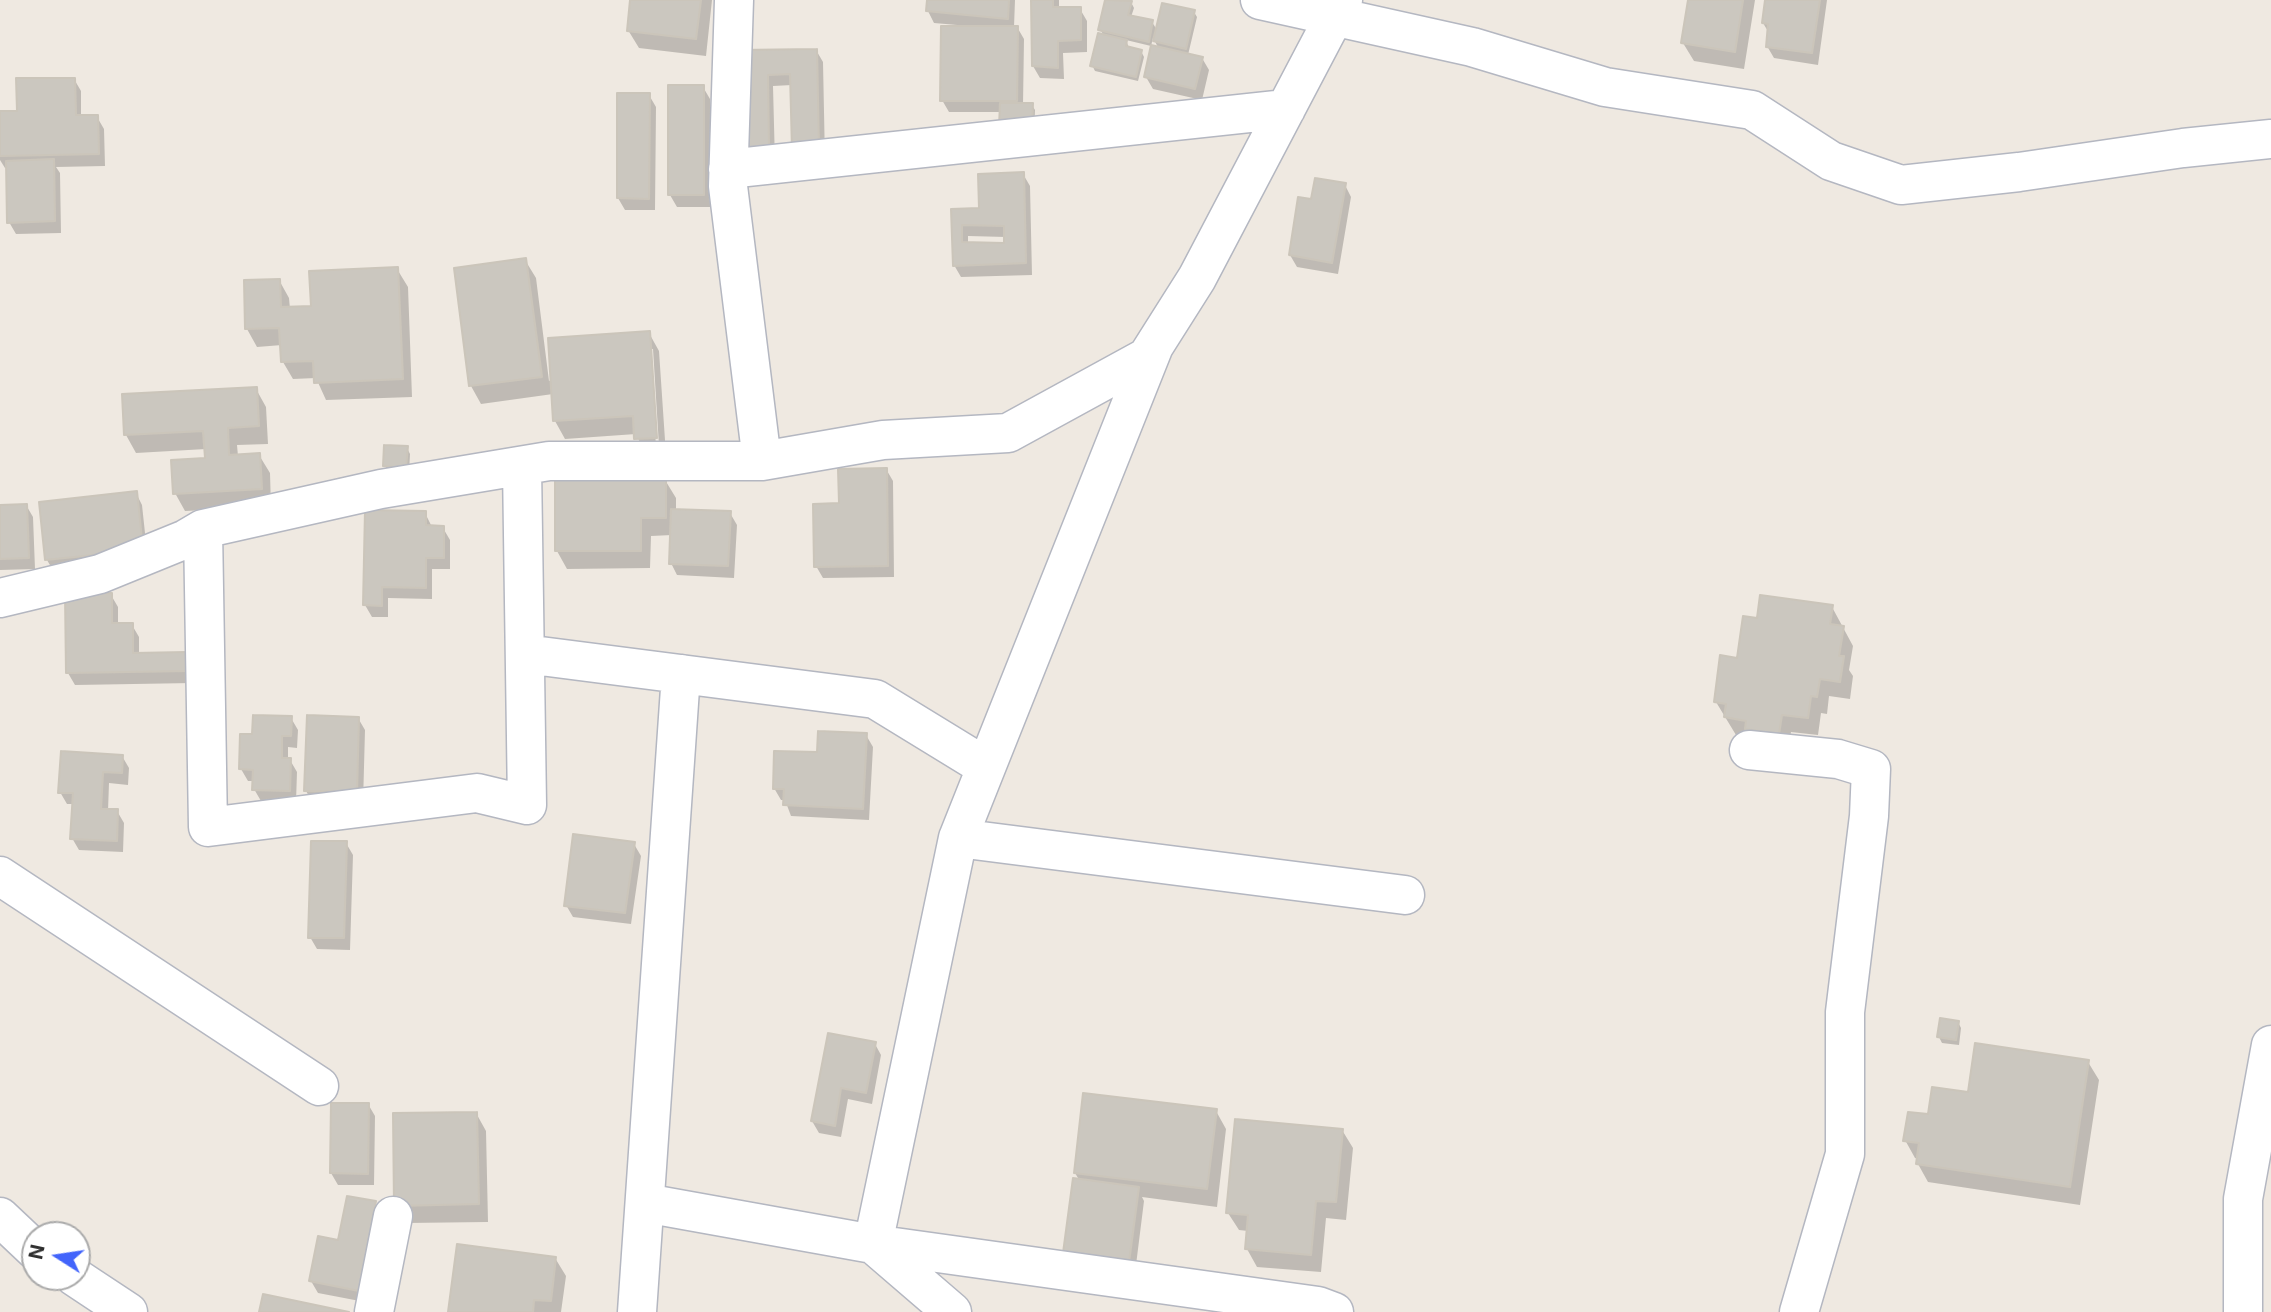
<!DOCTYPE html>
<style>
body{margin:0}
#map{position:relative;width:2271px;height:1312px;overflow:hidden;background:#efe9e1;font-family:Inter,sans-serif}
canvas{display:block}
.north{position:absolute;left:21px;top:1221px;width:70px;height:70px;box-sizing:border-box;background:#fff;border:2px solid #ababab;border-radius:50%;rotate:282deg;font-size:19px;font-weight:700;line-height:28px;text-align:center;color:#2e2e2e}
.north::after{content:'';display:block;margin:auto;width:24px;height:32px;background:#4264fb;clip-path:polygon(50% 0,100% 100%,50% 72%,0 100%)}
</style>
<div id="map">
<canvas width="2271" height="1312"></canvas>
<div class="north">N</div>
</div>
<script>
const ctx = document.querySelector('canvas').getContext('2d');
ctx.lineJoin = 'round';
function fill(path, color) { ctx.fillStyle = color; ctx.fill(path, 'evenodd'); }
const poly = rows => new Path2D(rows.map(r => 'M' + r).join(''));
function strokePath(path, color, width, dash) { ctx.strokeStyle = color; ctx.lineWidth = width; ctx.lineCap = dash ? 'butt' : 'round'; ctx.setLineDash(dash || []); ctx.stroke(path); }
fill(poly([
 [632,0,712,0,706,56,639,48,628,30],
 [929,0,1015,0,1014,27,1017,27,1024,39,1023,105,1032,105,1035,110,1034,133,1001,112,949,112,942,100,957,25,934,23,928,11],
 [1033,0,1059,0,1059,9,1080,9,1087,21,1087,52,1063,53,1064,79,1040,78,1033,66],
 [1107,0,1131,2,1134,8,1131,17,1152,22,1157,30,1194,12,1197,17,1188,55,1202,58,1209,70,1202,100,1153,89,1146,77,1159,49,1153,38,1151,46,1126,40,1129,48,1141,51,1144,57,1138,81,1095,71,1092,65,1104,36,1100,29],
 [1690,0,1755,0,1744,69,1694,61,1683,43],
 [1767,0,1827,0,1818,65,1774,58,1767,46,1769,33,1763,23],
 [816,50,823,62,825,161,792,85,773,86,775,163,748,163,739,52],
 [74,79,81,91,81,117,97,117,104,129,105,166,56,167,60,173,61,233,16,234,9,222,8,168,5,168,0,160,0,113,19,112],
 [703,87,710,99,710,207,677,207,670,195],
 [649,95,656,107,655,210,625,210,618,198],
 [1023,174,1030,186,1032,275,961,277,954,265,953,211,981,210],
 [968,236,1006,237,1006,245,968,244],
 [1345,185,1351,197,1338,274,1297,267,1290,255],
 [525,260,536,278,549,381,649,333,659,351,666,455,646,456,636,434,565,439,555,421,553,394,481,404,471,386,456,269],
 [649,349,653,349,659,446,656,446],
 [397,269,408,287,412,397,326,400,316,378,293,379,283,362,282,345,257,347,247,329,279,280,289,298,290,309,313,308],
 [256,389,266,407,268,444,237,445,238,456,259,455,270,473,271,507,185,511,175,493,206,460,206,449,136,453,126,435],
 [407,448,410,454,409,473,388,471,385,466],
 [886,469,893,481,894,577,823,578,816,566,840,505],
 [556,480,665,480,676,498,676,511,730,513,737,525,734,578,677,575,671,563,672,535,651,536,650,568,567,569,557,551],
 [136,493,142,505,148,561,54,572,47,560,41,503],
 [26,505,33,517,35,569,0,570,0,507],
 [425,513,432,527,443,528,450,540,450,569,432,569,432,599,388,598,388,617,372,617,365,605],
 [111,595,118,607,118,625,132,625,139,637,139,655,186,654,193,683,75,685,68,673],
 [1832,607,1853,646,1849,670,1853,676,1850,699,1829,696,1827,714,1821,713,1818,735,1791,732,1788,751,1752,737,1736,735,1716,702,1758,620],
 [291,718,298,730,297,748,288,747,288,760,290,760,297,772,296,802,261,801,254,789,254,781,248,781,241,769,254,736],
 [358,718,365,730,363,804,313,803,306,791],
 [866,735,873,747,869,820,791,816,785,800,781,800,774,788,819,754],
 [122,756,129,768,128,785,109,783,108,811,117,811,124,823,123,852,79,850,72,838,74,804,67,804,60,792],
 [346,843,353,855,350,950,317,949,310,937],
 [634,844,641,856,631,924,573,917,566,905],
 [1958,1022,1961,1028,1959,1045,1942,1043,1939,1037],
 [875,1044,881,1055,872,1104,848,1099,841,1137,819,1133,812,1121],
 [2088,1062,2099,1080,2080,1205,1928,1182,1918,1164,1919,1159,1915,1158,1905,1140,1929,1116,1969,1094],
 [368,1104,375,1116,374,1185,338,1185,331,1173],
 [1216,1111,1226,1129,1217,1207,1142,1197,1144,1201,1135,1273,1075,1173],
 [476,1113,486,1131,488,1222,406,1223,396,1205],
 [1342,1130,1353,1148,1346,1220,1326,1218,1321,1272,1257,1267,1247,1249,1248,1231,1239,1230,1228,1213],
 [375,1203,382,1215,365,1302,318,1293,311,1281,339,1242],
 [555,1258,566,1276,561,1312,449,1312]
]), '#0003');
const building = poly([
 [630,0,701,0,696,39,627,31,630,0],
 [927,0,1009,0,1008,19,926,11,927,0],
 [1031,0,1053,0,1053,7,1081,7,1081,40,1058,41,1058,68,1032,66,1031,0],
 [1105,0,1132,1,1128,15,1153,20,1149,42,1098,30,1105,0],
 [1688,0,1743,0,1735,52,1681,43,1688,0],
 [1765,0,1820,0,1812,53,1766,47,1768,24,1762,23,1765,0],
 [1162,3,1195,10,1186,49,1153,41,1162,3],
 [941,26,1018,26,1017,101,940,101,941,26],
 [1098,33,1127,40,1126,46,1142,50,1136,77,1090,66,1098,33],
 [1151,45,1203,57,1195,89,1144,77,1151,45],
 [817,49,819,150,792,150,790,74,768,75,769,151,739,152,738,50,817,49],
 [16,78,75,78,76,115,98,115,99,154,0,156,0,111,17,111,16,78],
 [668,85,704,85,704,195,668,195,668,85],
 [617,93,650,93,649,199,617,198,617,93],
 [1000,103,1033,103,1032,128,999,127,1000,103],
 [54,159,55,221,7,223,6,161,54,159],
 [1024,172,1026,263,953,266,951,209,979,208,978,174,1024,172],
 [962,225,1004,226,1004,243,962,242,962,225],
 [1315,178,1346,183,1332,263,1289,255,1298,197,1311,199,1315,178],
 [526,258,542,377,469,386,454,268,526,258],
 [398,267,403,379,314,383,313,361,281,362,279,328,245,329,244,280,280,279,281,307,311,306,309,271,398,267],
 [650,331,657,438,634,439,633,416,553,421,548,338,650,331],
 [257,387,259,426,228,428,229,455,260,453,262,489,173,494,171,460,205,458,203,431,124,435,122,394,257,387],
 [384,445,408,446,406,468,383,466,384,445],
 [887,468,888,566,814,567,813,504,839,503,838,469,887,468],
 [555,478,666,478,666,518,641,518,641,551,555,551,555,478],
 [137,491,143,550,45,560,39,502,137,491],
 [27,504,29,558,0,559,0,505,27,504],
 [671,509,731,511,728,566,669,564,671,509],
 [365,510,426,511,426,525,444,526,444,558,426,558,426,588,382,587,382,606,363,605,365,510],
 [112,593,112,623,133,623,133,653,187,652,187,671,66,673,65,594,112,593],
 [1760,595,1833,605,1830,624,1844,626,1839,656,1844,656,1840,682,1820,679,1817,697,1811,696,1808,718,1782,715,1779,734,1745,729,1746,721,1724,717,1726,704,1714,702,1720,655,1737,658,1743,616,1757,618,1760,595],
 [253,715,292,716,291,736,282,736,282,758,291,758,290,791,252,790,253,770,239,769,240,734,252,734,253,715],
 [307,715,359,717,357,792,304,791,307,715],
 [818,731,867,733,863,809,783,805,784,789,773,789,774,751,817,752,818,731],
 [61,751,123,755,122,773,103,772,101,809,118,809,117,841,70,839,73,793,58,793,61,751],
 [573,834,635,842,625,913,564,906,573,834],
 [311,841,347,841,344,938,308,938,311,841],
 [1940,1018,1959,1021,1956,1040,1937,1037,1940,1018],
 [828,1033,876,1042,866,1093,841,1088,835,1126,811,1121,828,1033],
 [1975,1043,2089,1060,2070,1187,1916,1164,1919,1143,1903,1141,1908,1112,1928,1114,1932,1087,1968,1092,1975,1043],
 [1083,1093,1217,1109,1207,1189,1074,1173,1083,1093],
 [331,1103,369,1103,368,1174,330,1173,331,1103],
 [477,1112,479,1204,394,1206,393,1113,477,1112],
 [1235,1119,1343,1129,1336,1202,1316,1201,1311,1255,1245,1249,1248,1215,1226,1213,1235,1119],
 [1073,1178,1139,1187,1129,1262,1063,1253,1073,1178],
 [347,1196,376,1201,359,1291,309,1281,318,1236,338,1240,347,1196],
 [457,1244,556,1257,551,1301,534,1300,533,1312,448,1312,457,1244],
 [263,1294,349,1312,259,1312,263,1294]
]);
fill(building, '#cbc7bf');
strokePath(building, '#cbc5ba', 2);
const minor = poly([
 [734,0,728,186,762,461],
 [1260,0,1472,47,1605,87,1752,110,1831,161,1901,185,2019,172,2183,148,2271,139],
 [728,169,1286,109],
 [203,529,208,827,477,793,527,805,522,466],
 [0,598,100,574,186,539,203,529,381,489,549,461,762,461,883,440,1008,433,1147,357,1197,278,1343,0],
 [525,654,875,699,986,767],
 [1749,750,1838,759,1871,769,1869,816,1845,1012,1845,1154,1799,1312],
 [958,838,1154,346],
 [0,876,319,1086],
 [645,1203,873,1244,1318,1306,1334,1312],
 [0,1217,35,1250],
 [75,1277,128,1312],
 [374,1312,393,1216],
 [637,1312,681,674],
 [952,1312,873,1244,958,838,1405,895],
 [2243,1312,2243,1199,2271,1045]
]);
strokePath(minor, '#b4b7c1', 41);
strokePath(minor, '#fff', 38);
</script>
